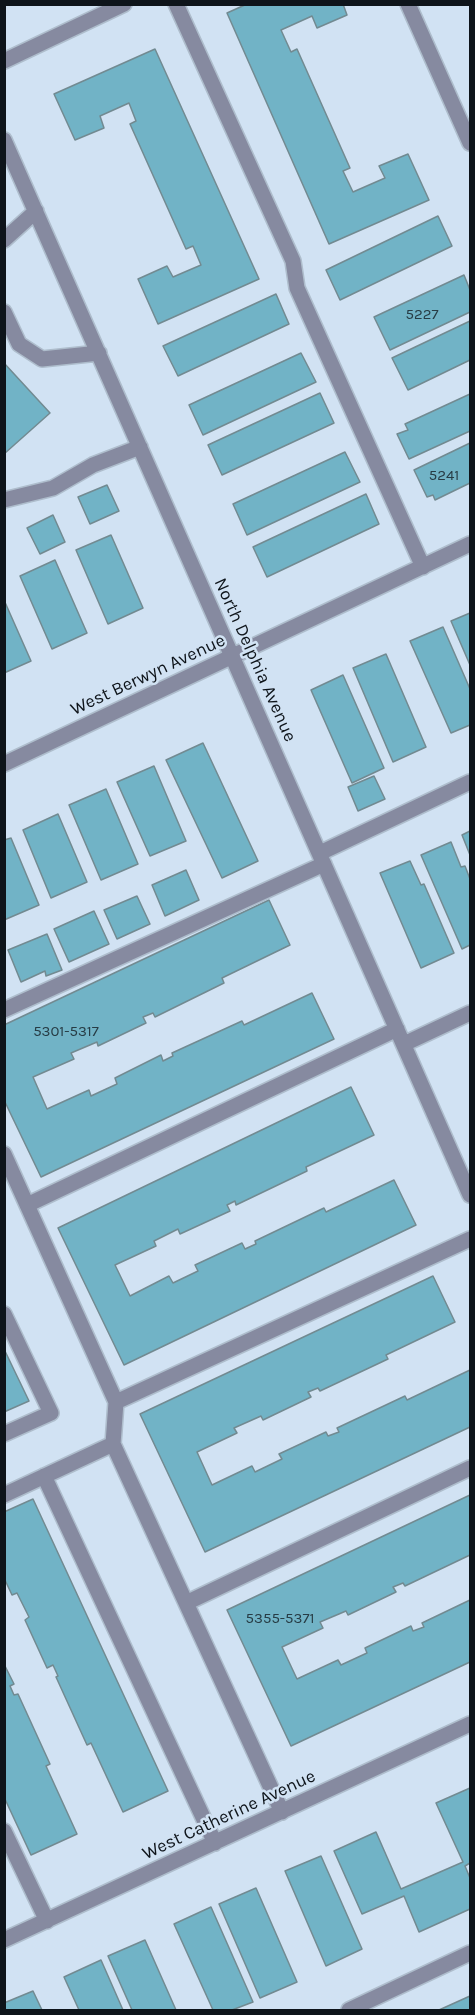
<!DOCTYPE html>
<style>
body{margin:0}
#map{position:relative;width:475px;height:2015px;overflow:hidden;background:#d1e2f3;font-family:Karla,sans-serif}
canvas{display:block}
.frame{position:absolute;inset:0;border:6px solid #0e141a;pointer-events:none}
</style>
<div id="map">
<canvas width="475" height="2015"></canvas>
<div class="frame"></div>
</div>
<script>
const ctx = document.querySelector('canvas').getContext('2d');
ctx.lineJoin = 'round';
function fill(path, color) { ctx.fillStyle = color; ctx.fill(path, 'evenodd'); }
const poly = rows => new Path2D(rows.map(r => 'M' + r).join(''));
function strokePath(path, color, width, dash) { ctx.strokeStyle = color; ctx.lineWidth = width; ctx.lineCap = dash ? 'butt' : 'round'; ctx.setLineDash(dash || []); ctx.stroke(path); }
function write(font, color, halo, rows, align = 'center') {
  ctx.font = font + ' Karla,sans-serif'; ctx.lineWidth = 5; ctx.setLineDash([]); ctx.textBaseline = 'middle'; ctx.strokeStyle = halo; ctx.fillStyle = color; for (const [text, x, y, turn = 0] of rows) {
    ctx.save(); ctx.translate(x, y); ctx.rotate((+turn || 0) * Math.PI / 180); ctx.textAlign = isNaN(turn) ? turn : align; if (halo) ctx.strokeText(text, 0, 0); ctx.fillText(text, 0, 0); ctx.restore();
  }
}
const building = poly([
 [247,4,343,4,347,15,317,28,312,16,281,30,291,52,297,49,350,168,343,171,353,192,385,178,379,166,408,154,429,200,329,244,227,13,247,4],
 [155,49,259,279,158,324,138,279,167,266,173,277,201,265,193,246,186,249,130,124,136,121,129,103,100,116,104,128,75,140,54,94,155,49],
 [438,216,452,246,340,300,326,270,438,216],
 [464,275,470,290,470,312,390,350,374,317,464,275],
 [276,294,289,324,178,376,163,346,276,294],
 [470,321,470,360,408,390,392,358,470,321],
 [301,353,316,382,203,435,189,405,301,353],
 [4,363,50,413,4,454,4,363],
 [320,393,334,423,222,475,208,445,320,393],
 [470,394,470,431,409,459,397,434,408,430,405,424,470,394],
 [470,443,470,483,435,500,433,495,427,497,414,470,470,443],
 [345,452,360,482,247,535,233,504,345,452],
 [107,485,119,511,90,524,78,497,107,485],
 [366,494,379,524,267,577,253,547,366,494],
 [53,515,65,542,40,554,27,528,53,515],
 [111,535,143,608,108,624,76,550,111,535],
 [55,560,87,633,52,649,20,576,55,560],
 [4,600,31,661,4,673,4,600],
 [470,613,470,665,451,621,470,613],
 [443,627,470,689,470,725,451,733,410,641,443,627],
 [386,654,426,747,393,762,353,668,386,654],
 [343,675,384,768,352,783,311,690,343,675],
 [203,743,258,861,222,878,166,760,203,743],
 [154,766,186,841,150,856,117,782,154,766],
 [374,776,385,799,358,811,348,787,374,776],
 [106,789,138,864,101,880,69,805,106,789],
 [58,814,87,882,51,898,23,830,58,814],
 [470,831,470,855,462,835,470,831],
 [11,838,39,905,4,920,4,840,11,838],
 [451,842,461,867,465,866,470,879,470,945,462,949,421,855,451,842],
 [410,861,421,885,424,884,454,953,421,968,380,873,410,861],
 [186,870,199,900,165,916,152,885,186,870],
 [137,896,150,924,117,939,104,910,137,896],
 [269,900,290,945,222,978,224,983,155,1017,153,1013,143,1017,146,1023,98,1046,97,1042,71,1053,74,1059,33,1077,47,1109,89,1090,91,1096,117,1084,115,1078,161,1055,163,1061,173,1056,172,1053,242,1021,244,1025,312,993,334,1039,41,1177,4,1100,4,1025,269,900],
 [94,911,109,944,69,962,54,929,94,911],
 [47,934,62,970,46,976,45,971,21,982,8,950,47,934],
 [351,1087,374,1135,306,1167,307,1171,236,1205,235,1201,227,1205,230,1211,180,1234,178,1229,154,1241,156,1246,115,1265,130,1296,169,1276,173,1283,198,1271,195,1265,242,1243,245,1249,256,1244,255,1241,324,1208,326,1212,394,1180,416,1225,124,1365,58,1228,351,1087],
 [433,1276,455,1322,386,1355,388,1359,320,1391,318,1388,308,1392,311,1397,263,1420,261,1416,234,1428,237,1433,197,1452,212,1485,252,1466,255,1472,282,1459,279,1454,326,1432,328,1436,339,1432,337,1428,405,1396,407,1400,470,1370,470,1427,205,1552,140,1414,433,1276],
 [4,1349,29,1401,4,1412,4,1349],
 [470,1495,470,1555,405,1586,403,1583,393,1587,396,1592,348,1615,346,1611,320,1622,323,1628,282,1647,297,1679,338,1660,341,1665,367,1653,365,1648,411,1626,413,1631,424,1627,422,1623,470,1600,470,1662,291,1746,227,1610,470,1495],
 [33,1499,168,1791,123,1812,91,1743,87,1745,56,1677,58,1676,53,1665,47,1668,25,1620,29,1617,17,1593,12,1595,4,1578,4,1512,33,1499],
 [4,1664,14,1684,10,1686,14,1695,18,1694,50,1764,46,1766,77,1834,31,1855,4,1797,4,1664],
 [470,1788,470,1863,465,1866,470,1878,470,1909,419,1932,404,1896,362,1914,334,1851,376,1832,401,1889,463,1862,436,1803,470,1788],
 [321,1856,362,1949,326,1966,285,1871,321,1856],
 [256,1888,297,1982,260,1998,219,1904,256,1888],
 [211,1907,253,2002,232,2010,213,2010,174,1924,211,1907],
 [145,1940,176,2010,132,2010,108,1956,145,1940],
 [101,1960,123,2010,79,2010,64,1977,101,1960],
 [33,1991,42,2010,4,2010,4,2003,33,1991],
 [470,1996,470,2010,439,2010,470,1996]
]);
fill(building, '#71b3c6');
strokePath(building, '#728a91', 1.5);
const minor = poly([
 [176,4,293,261,297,288,423,567],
 [408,4,470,143],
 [4,61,124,4],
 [4,140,470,1195],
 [4,240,36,211],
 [4,312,19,344,42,359,99,353],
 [4,500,53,488,93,465,140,447],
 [4,764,470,544],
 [320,853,470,782],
 [4,1010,324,864],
 [404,1044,470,1013],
 [4,1154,116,1402,113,1444],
 [27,1205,397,1029],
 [4,1314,51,1413,4,1434],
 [116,1402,470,1239],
 [44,1476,215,1843],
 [4,1495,113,1444,282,1812],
 [186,1603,470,1468],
 [4,1831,47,1921],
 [4,1940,470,1724],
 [349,2010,470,1953]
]);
strokePath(minor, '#aebdcc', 18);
strokePath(minor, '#868aa0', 15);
write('15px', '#273c45', null, [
 ["5227",422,315],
 ["5241",444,476],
 ["5301-5317",66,1032],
 ["5355-5371",280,1619]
]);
write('18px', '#0e141a', '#d1e2f3', [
 ["North Delphia Avenue",255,660,66],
 ["West Berwyn Avenue",148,675,-25],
 ["West Catherine Avenue",229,1815,-25]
]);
</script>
